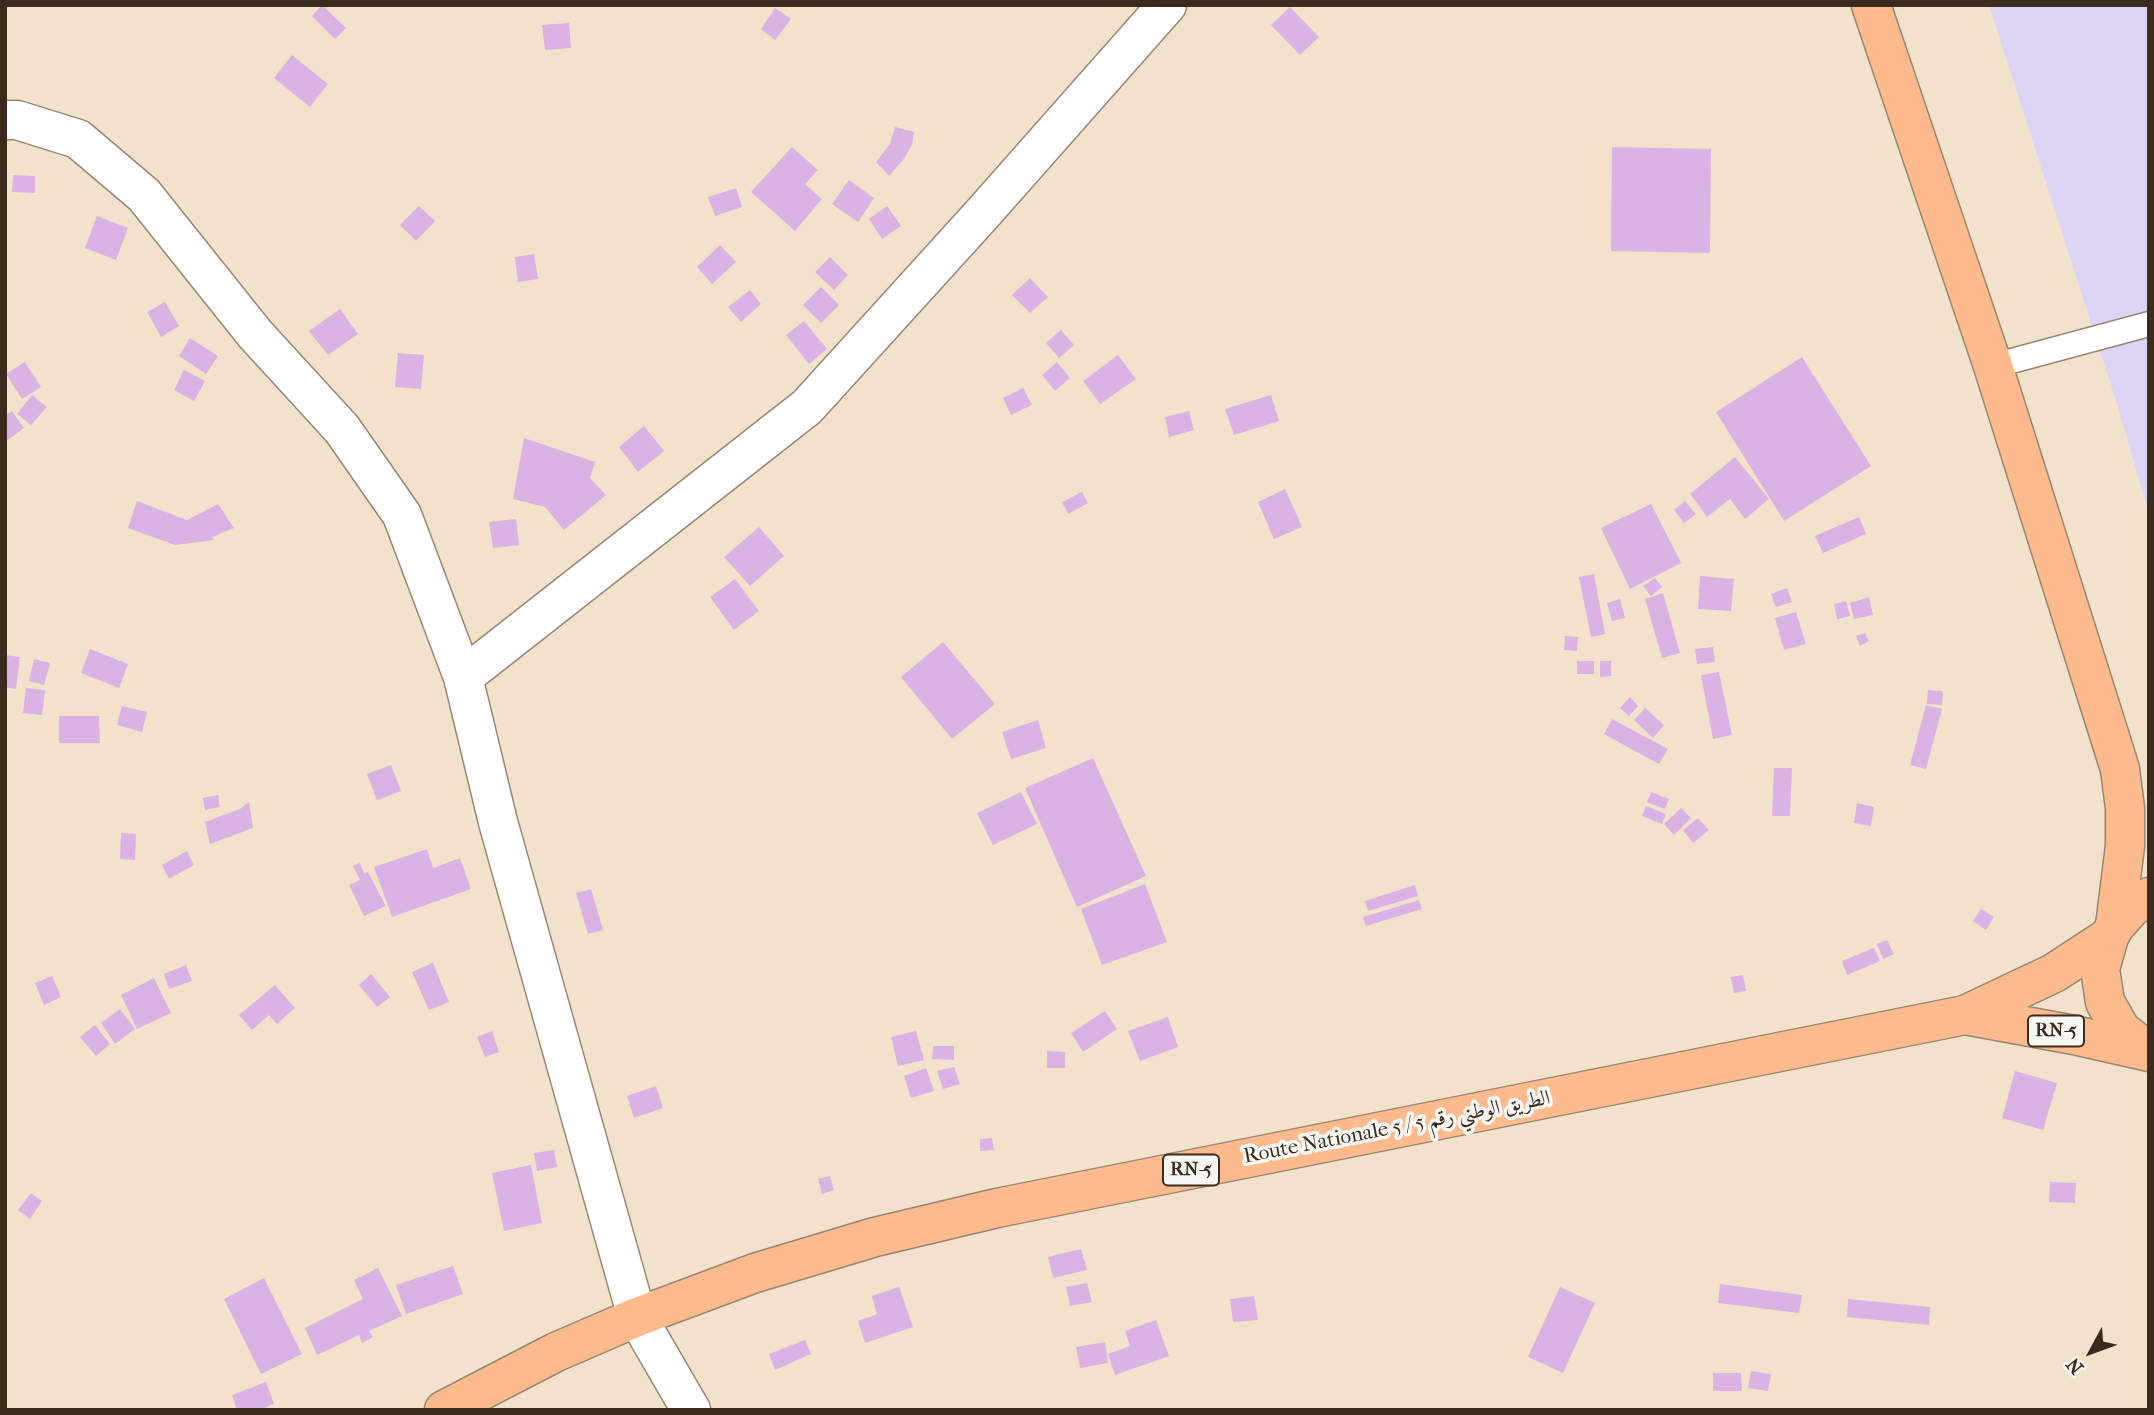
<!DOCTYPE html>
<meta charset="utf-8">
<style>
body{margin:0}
#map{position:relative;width:2154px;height:1415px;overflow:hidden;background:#f3e2cb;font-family:"IM FELL French Canon",serif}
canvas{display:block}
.frame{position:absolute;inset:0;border:7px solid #3b2a1e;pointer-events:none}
.north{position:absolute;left:2056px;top:1317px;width:70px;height:70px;-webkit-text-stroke:5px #f6f6f2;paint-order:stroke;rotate:229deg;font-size:19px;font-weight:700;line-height:28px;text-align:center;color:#3b2a1e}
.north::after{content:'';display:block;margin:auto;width:24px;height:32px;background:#3b2a1e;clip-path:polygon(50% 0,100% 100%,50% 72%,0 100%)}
</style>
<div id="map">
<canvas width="2154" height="1415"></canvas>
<div class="frame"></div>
<div class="north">N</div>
</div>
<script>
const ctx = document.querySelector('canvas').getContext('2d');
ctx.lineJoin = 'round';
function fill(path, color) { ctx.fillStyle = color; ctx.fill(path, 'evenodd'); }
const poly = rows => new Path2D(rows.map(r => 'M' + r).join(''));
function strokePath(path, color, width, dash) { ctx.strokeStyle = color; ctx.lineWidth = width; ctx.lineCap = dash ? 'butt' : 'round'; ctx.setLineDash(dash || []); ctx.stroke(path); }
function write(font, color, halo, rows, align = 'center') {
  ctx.font = font + ' "IM FELL French Canon",Amiri,serif'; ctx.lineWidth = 7; ctx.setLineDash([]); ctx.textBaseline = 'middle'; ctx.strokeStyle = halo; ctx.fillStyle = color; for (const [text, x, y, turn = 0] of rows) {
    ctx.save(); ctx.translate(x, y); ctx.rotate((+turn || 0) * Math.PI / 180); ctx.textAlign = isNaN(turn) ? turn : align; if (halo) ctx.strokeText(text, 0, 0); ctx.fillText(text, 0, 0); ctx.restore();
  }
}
fill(poly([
 [1989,5,2149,5,2149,514,2117,404]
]), '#ddd5f6');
fill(poly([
 [322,5,346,28,335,39,312,16],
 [1290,7,1319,37,1300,55,1271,25],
 [775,8,791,19,775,40,761,29],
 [569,23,571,48,545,50,542,25],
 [292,55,328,84,310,107,274,78],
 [895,127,914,132,912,145,903,160,889,176,876,162,890,144],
 [792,147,818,170,805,184,822,199,795,231,751,192],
 [1612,147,1711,149,1710,253,1611,251],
 [13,175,35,176,35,193,12,192],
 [849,180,874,198,858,222,832,204],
 [736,188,742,207,715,216,708,197],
 [419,206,435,221,416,241,400,225],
 [887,206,901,226,882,239,869,219],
 [97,216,128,228,116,260,85,248],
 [720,245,736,262,712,284,697,267],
 [534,254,538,279,518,282,515,257],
 [830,257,848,275,834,290,815,272],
 [1030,278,1048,297,1030,313,1012,295],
 [821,287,839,305,821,323,803,305],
 [750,290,761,304,741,322,728,307],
 [165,302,179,326,161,337,147,312],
 [340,309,358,334,328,355,309,331],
 [804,321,827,349,809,364,786,335],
 [1061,330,1074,345,1059,358,1046,343],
 [190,338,218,356,206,374,179,356],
 [398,353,424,355,421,389,395,387],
 [1118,355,1136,379,1100,404,1083,381],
 [1802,357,1871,466,1784,521,1716,412],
 [25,362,41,387,22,399,6,374],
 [1057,362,1070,378,1055,391,1042,375],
 [184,370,205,381,194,401,174,390],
 [1023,388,1032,405,1011,415,1003,398],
 [32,395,47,407,31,425,17,414],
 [1271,395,1279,421,1234,435,1225,409],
 [12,411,24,428,5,442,5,416],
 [1189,411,1194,430,1169,437,1165,417],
 [644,426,664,451,638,472,619,447],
 [524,438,595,462,590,478,606,495,564,530,545,507,513,499],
 [1735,457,1769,499,1745,519,1730,499,1707,517,1690,494],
 [1285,489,1302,527,1274,539,1258,502],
 [1082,492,1088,503,1068,514,1062,502],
 [137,501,187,520,218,504,234,528,212,537,214,540,175,545,128,528],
 [1685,501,1696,514,1684,523,1674,510],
 [1651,504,1681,563,1630,589,1601,528],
 [1859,517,1866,534,1823,553,1815,536],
 [516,519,519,545,493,548,489,522],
 [759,527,784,556,750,586,724,557],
 [1594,574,1605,634,1591,637,1579,577],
 [1700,576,1734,579,1731,611,1698,609],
 [1655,578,1662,587,1651,596,1643,586],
 [735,579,759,611,734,630,710,597],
 [1787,588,1792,602,1776,607,1771,594],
 [1663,593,1680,653,1662,658,1645,599],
 [1869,597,1873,615,1854,619,1850,603],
 [1620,599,1625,618,1612,621,1607,603],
 [1846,601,1850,616,1837,619,1834,604],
 [1796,612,1806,644,1784,650,1775,618],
 [1865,633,1869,641,1860,646,1856,636],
 [1565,636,1578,637,1577,651,1564,650],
 [943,642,995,704,952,739,901,677],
 [1713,647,1715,662,1697,664,1695,649],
 [90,649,128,664,119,688,81,673],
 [5,655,20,657,16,689,5,687],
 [34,659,50,663,44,685,29,681],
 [1577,661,1594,661,1594,674,1577,674],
 [1600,661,1611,661,1611,676,1600,677],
 [1719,672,1732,735,1713,739,1701,675],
 [26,688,45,690,42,715,23,713],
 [1928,690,1943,691,1942,705,1927,704],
 [1630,697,1638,706,1629,716,1620,708],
 [1926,705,1942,709,1926,769,1910,765],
 [122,706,147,712,142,732,117,725],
 [1645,708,1664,725,1653,738,1634,720],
 [59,716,99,716,100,743,59,743],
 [1612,719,1668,749,1659,764,1604,734],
 [1038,720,1046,748,1011,759,1002,732],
 [1093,758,1146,876,1077,907,1025,788],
 [391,765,401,791,377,800,367,774],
 [1774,768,1792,768,1790,816,1772,816],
 [1021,792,1037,824,993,845,977,813],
 [1651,792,1669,799,1665,809,1647,802],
 [218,795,220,807,205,810,203,798],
 [249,802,253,828,210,844,205,822,240,809],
 [1857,803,1874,807,1871,826,1854,823],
 [1646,806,1666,814,1662,824,1642,816],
 [1681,808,1691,818,1674,835,1664,824],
 [1698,818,1709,830,1693,843,1683,830],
 [121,833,136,834,135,860,120,859],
 [427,849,433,868,460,858,471,889,392,917,374,867],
 [187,851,194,865,169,879,162,865],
 [360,863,364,873,368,872,386,906,364,916,349,885,360,880,353,866],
 [1145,884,1167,942,1102,965,1081,909],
 [1415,885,1418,896,1368,911,1365,901],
 [591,889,603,930,588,934,576,893],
 [1419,900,1422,909,1366,926,1363,917],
 [1981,909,1994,917,1986,930,1973,921],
 [1887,940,1894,954,1883,959,1877,944],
 [1874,948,1880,961,1847,975,1842,961],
 [433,963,449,1002,429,1010,412,972],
 [186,965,192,981,169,989,164,974],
 [371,974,390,997,377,1007,359,985],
 [1743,975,1746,991,1734,993,1731,977],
 [52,976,61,997,44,1005,35,983],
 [154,978,171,1013,137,1029,121,995],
 [275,985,295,1008,277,1024,269,1015,252,1030,239,1015],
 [120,1009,135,1029,115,1044,101,1023],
 [1105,1011,1117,1029,1083,1052,1071,1033],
 [1168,1017,1178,1047,1140,1061,1128,1031],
 [95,1025,110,1044,96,1056,80,1037],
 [492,1031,499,1052,485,1057,477,1037],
 [916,1031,924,1060,898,1066,891,1037],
 [933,1046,954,1046,954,1060,932,1059],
 [1047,1051,1065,1052,1065,1068,1047,1068],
 [954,1067,960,1084,943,1089,937,1071],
 [926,1068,934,1091,911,1098,904,1076],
 [2015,1071,2057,1083,2043,1130,2002,1118],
 [656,1086,663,1108,634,1118,627,1096],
 [992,1138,994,1150,980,1151,980,1139],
 [554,1150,557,1167,537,1171,534,1153],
 [531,1165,542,1223,504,1231,492,1173],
 [830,1176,834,1190,822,1194,818,1179],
 [2050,1182,2076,1183,2075,1203,2049,1202],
 [31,1193,42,1201,30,1219,18,1210],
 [1081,1249,1087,1270,1053,1278,1048,1257],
 [453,1266,463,1294,406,1314,396,1285],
 [378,1268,402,1316,369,1331,373,1337,362,1343,359,1335,317,1355,305,1328,363,1299,354,1280],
 [264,1278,302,1354,261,1374,224,1299],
 [1087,1283,1092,1302,1070,1306,1066,1287],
 [1720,1284,1802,1295,1799,1313,1718,1303],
 [899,1287,913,1327,865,1343,858,1321,877,1314,872,1296],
 [1560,1287,1595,1303,1563,1373,1528,1357],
 [1254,1296,1258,1320,1233,1322,1230,1299],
 [1848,1299,1930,1307,1929,1325,1847,1317],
 [1156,1320,1169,1356,1115,1375,1108,1354,1130,1346,1125,1331],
 [805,1340,811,1354,775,1370,769,1354],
 [1105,1342,1108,1363,1080,1368,1076,1347],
 [1751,1371,1771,1374,1768,1391,1748,1388],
 [1713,1373,1741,1373,1742,1391,1713,1391],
 [266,1382,274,1404,259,1410,237,1410,232,1395]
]), '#dab2e4');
const lane = poly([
 [1993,366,2149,324]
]);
const street = poly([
 [5,120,17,120,78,139,144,195,255,334,342,429,402,515,463,677,498,822,637,1317,691,1410],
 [463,677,807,407,984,212,1167,5]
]);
const primary = poly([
 [2149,897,2132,907,2115,926,2109,937,2100,969,2105,1002,2121,1030,2149,1052],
 [1965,1015,2074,1035,2145,1051],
 [444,1410,556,1352,637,1317,755,1273,875,1237,997,1208,1965,1015,2054,973,2109,937]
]);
const highway = poly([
 [1871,5,1993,366,2120,769,2125,808,2125,846,2115,926]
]);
strokePath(lane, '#978674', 27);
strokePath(street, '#978674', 41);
strokePath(primary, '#978674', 41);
strokePath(highway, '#978674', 41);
strokePath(lane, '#fff', 24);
strokePath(street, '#fff', 38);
strokePath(primary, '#fcba8d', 38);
strokePath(highway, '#fcba8d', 38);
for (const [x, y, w] of [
 [2056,1031,56],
 [1191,1170,56]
]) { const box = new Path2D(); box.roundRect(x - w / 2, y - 15.5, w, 31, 5); ctx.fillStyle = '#f6f6f2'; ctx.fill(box); strokePath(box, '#3b2a1e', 2); }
write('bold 19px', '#3b2a1e', null, [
 ["RN-5",2056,1031],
 ["RN-5",1191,1170]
]);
write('21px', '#3b2a1e', '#f6f6f2', [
 ["Route Nationale 5 / الطريق الوطني رقم 5",1397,1128,-11]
]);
</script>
